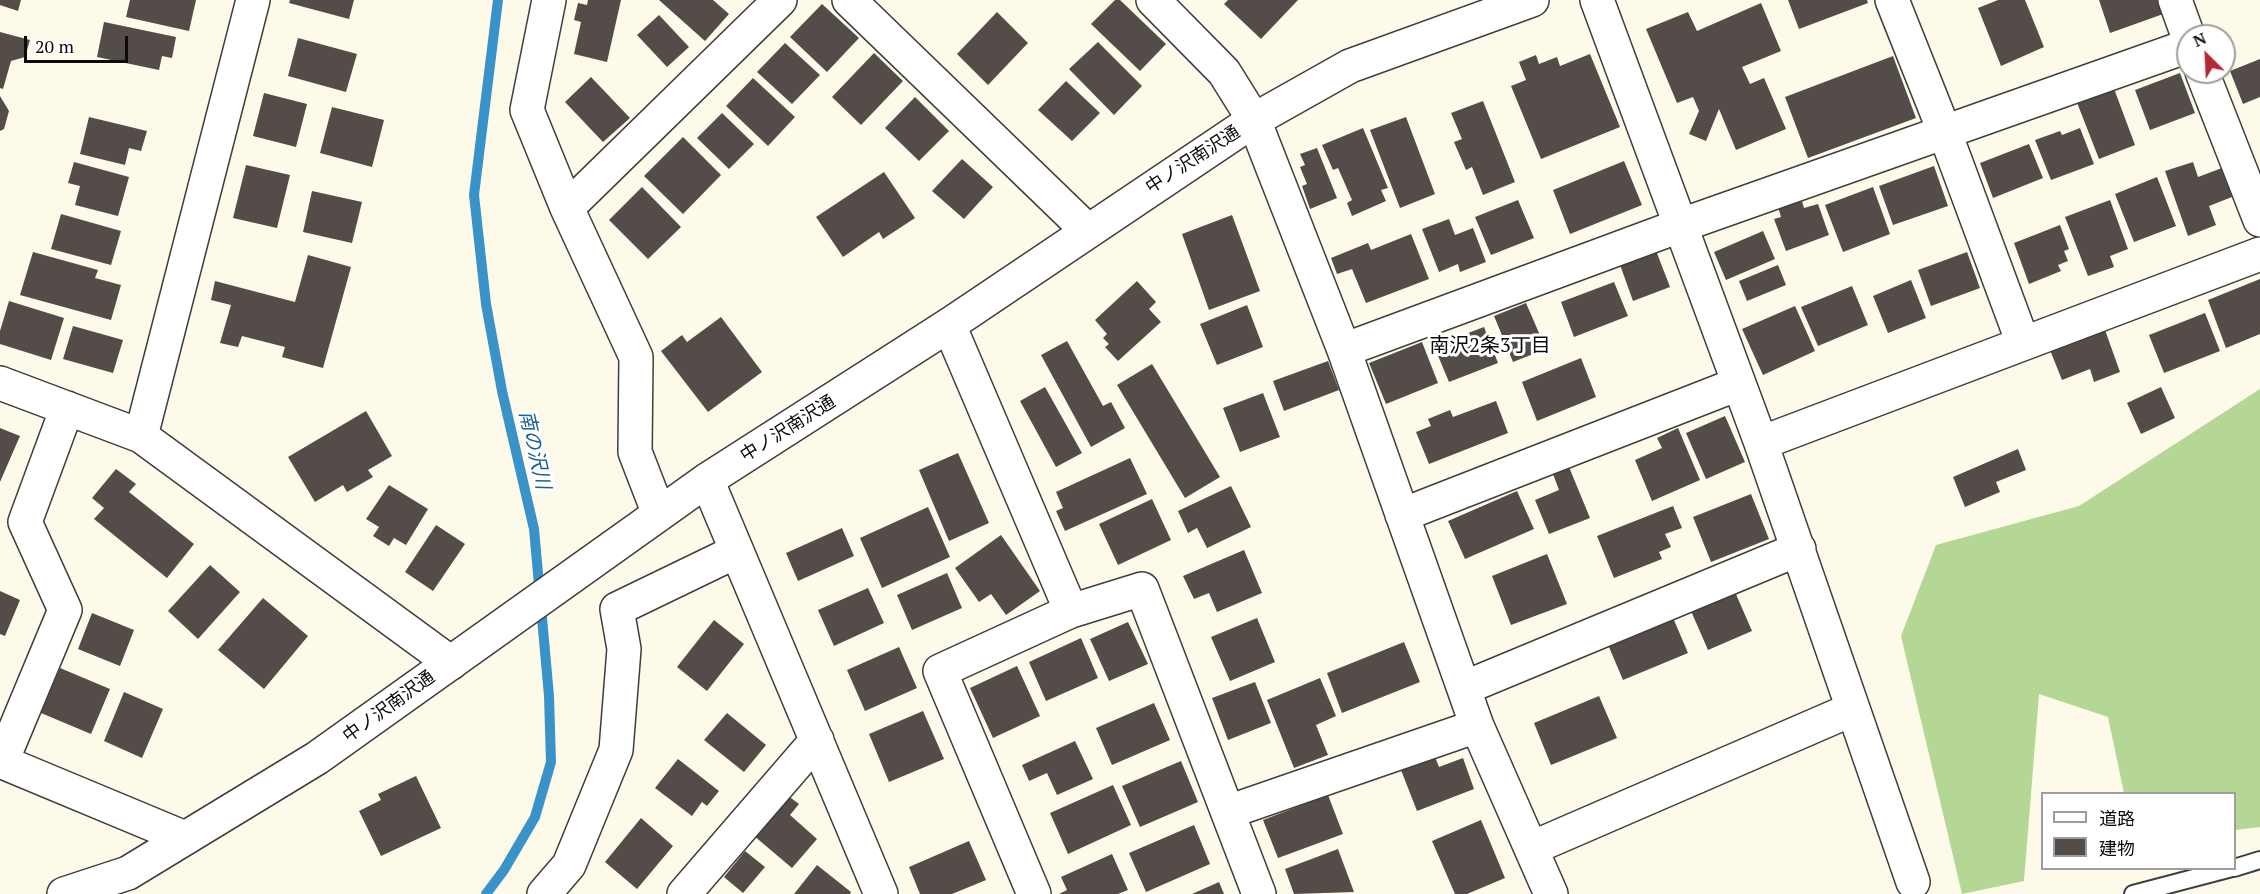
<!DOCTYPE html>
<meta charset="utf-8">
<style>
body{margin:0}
#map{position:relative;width:2260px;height:894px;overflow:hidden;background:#fefae9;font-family:"PT Serif","Noto Sans JP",serif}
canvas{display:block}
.legend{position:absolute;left:2041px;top:792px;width:195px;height:78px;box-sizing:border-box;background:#fff;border:2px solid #9d9d9d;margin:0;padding:8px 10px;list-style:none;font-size:18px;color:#0b0b0b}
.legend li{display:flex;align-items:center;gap:12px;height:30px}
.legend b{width:30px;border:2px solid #9d9d9d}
.north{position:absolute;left:2176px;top:24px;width:60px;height:60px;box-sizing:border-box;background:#fff;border:2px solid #9d9d9d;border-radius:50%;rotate:336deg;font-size:16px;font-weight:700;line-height:24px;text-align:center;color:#0b0b0b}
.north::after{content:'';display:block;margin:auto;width:21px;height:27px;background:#b52833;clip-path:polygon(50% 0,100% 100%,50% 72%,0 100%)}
.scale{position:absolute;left:24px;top:36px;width:104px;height:27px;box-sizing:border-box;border:3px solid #0b0b0b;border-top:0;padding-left:8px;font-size:18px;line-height:21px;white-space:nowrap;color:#0b0b0b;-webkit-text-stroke:4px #fff;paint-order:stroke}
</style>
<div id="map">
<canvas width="2260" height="894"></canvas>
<ul class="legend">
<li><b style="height:8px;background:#fff"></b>道路</li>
<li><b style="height:16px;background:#534c48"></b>建物</li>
</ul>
<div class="north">N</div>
<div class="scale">20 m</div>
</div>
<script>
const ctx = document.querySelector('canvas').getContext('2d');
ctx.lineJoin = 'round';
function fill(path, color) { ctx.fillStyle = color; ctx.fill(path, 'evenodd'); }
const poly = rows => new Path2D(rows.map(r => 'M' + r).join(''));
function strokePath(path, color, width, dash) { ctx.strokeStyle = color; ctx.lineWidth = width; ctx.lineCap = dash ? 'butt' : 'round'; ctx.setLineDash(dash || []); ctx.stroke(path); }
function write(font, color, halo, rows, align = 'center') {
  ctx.font = font + ' "PT Serif","Noto Sans JP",serif'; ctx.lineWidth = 6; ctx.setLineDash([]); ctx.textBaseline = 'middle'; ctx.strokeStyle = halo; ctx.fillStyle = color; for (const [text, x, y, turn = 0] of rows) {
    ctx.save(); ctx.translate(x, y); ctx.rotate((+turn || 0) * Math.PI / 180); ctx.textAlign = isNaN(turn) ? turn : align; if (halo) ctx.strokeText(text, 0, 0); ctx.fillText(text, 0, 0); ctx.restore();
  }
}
fill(poly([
 [2260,389,2260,827,2235,830,2234,794,2124,793,2108,717,2039,694,2024,881,1962,894,1901,636,1936,545,2079,506]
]), '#b4d795');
strokePath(poly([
 [486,894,504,870,535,817,551,762,549,696,534,529,502,391,486,304,474,195,498,0]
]), '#3a93c8', 10);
fill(poly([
 [0,0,21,0,18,11,0,5],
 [130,0,196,0,189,31,126,17],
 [290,0,354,0,349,19,289,3],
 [588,0,621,0,607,62,574,54,581,22,574,20,578,3,587,5],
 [659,0,713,0,729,14,705,41],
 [1115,0,1120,0,1166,44,1140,71,1091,24],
 [1228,0,1298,0,1261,39,1224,4],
 [1788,0,1867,0,1868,3,1799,29],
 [1998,0,2025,0,2044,47,2001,66,1978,8],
 [2099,0,2162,0,2166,13,2110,33],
 [1761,3,1781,51,1742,67,1750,84,1764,78,1786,129,1736,150,1719,109,1706,141,1689,134,1699,111,1693,97,1677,103,1646,29,1688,12,1697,31],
 [822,4,859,38,827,72,790,37],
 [997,12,1028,43,988,85,957,54],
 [659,15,689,47,667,67,637,35],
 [104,22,176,37,172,58,162,56,159,70,97,57],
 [0,32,30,40,25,57,11,61,3,89,0,88],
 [298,38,357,54,346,92,288,76],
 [1098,42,1142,86,1114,115,1069,69],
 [785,43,820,75,792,104,757,72],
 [874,53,903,81,861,125,832,97],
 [1590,54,1620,127,1541,159,1511,86,1526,80,1519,62,1536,55,1539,64,1557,57,1560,66],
 [1893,56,1916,118,1808,158,1785,97],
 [2260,59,2260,97,2243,104,2230,71],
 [2180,73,2195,113,2150,130,2135,90],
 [591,77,630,118,603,142,565,102],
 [753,78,795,117,768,146,726,106],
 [1066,81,1100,113,1072,141,1038,110],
 [2113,86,2135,145,2099,159,2076,100],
 [264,93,307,104,296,147,253,136],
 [0,96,9,111,4,129,0,131],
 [915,97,949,131,919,161,885,128],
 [1483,101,1515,182,1483,195,1472,167,1466,170,1454,142,1462,139,1451,113],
 [332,107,384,120,372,167,320,153],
 [722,113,754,144,729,169,697,138],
 [89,117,147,131,141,151,129,148,125,165,80,154],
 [1406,117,1435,194,1400,208,1370,130],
 [1363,128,1388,188,1381,190,1386,201,1352,216,1347,203,1352,200,1338,168,1333,170,1322,145],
 [2080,128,2094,164,2051,180,2035,140,2060,131,2062,135],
 [683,137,721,175,683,214,644,176],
 [2029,144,2043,178,1993,198,1980,163],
 [1317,148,1337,198,1310,209,1302,186,1307,184,1300,167,1305,165,1300,154],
 [962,159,993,187,964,219,932,191],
 [1624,161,1642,205,1570,234,1553,190],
 [74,162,129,177,118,216,75,205,80,186,68,183],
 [2193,162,2198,177,2222,168,2232,197,2209,206,2216,225,2188,236,2165,171],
 [246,165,290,175,277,228,233,218],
 [1934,166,1948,206,1893,225,1879,186],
 [884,172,915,218,883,239,879,232,843,257,816,217],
 [2157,177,2176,226,2134,242,2115,194],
 [642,187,681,227,648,259,609,220],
 [1873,187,1890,234,1843,252,1825,205],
 [312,191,362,202,352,243,303,232],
 [1801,198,1804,208,1818,204,1829,235,1786,251,1774,219,1781,217,1778,207],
 [1518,200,1534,238,1491,255,1475,217],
 [2110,200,2128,249,2110,256,2114,267,2088,276,2065,217],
 [61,214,121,231,111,265,51,249],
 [1232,215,1260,291,1209,310,1182,234],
 [1449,219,1455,235,1473,228,1486,262,1460,272,1458,264,1439,272,1422,229],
 [2060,225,2069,249,2064,251,2068,261,2058,265,2061,271,2029,284,2014,243],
 [1763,231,1775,259,1726,280,1714,252],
 [1411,234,1429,279,1366,303,1352,269,1337,274,1331,258,1368,243,1371,250],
 [1655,248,1670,287,1633,301,1619,262],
 [33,252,98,270,95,278,121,285,111,320,20,295],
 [1967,252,1980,288,1931,306,1918,270],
 [308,255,351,267,323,368,282,357,285,347,242,336,238,347,220,343,231,305,211,300,215,281,295,302],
 [1778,265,1786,285,1747,301,1739,281],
 [2260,279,2260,334,2226,348,2208,300],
 [1911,280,1926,318,1888,333,1873,296],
 [1137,281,1156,302,1149,309,1161,322,1118,361,1105,347,1109,344,1103,338,1107,334,1095,320],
 [1614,282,1628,316,1574,337,1561,302],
 [1852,286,1868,325,1818,346,1801,307],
 [9,301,64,318,51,360,0,344,0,331],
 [1526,303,1546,349,1513,362,1494,316],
 [1247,305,1263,347,1217,365,1200,324],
 [1795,306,1815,351,1763,375,1742,329],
 [2205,313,2220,351,2164,373,2149,335],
 [721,317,762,372,708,412,661,351,682,335,687,342],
 [73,326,123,340,113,373,63,359],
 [1484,327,1498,363,1449,382,1434,346],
 [2105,330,2120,372,2094,382,2090,369,2062,380,2050,350],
 [1067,341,1103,406,1111,402,1125,428,1091,447,1041,355],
 [1422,342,1438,383,1386,404,1369,363],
 [1581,358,1596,397,1537,421,1522,382],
 [1328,361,1339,390,1284,411,1273,381],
 [1152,364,1220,477,1185,498,1117,385],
 [1045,387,1082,453,1056,467,1020,401],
 [2161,387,2175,418,2141,434,2127,403],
 [1263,393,1280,437,1240,452,1223,408],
 [1496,401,1508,433,1429,464,1416,432,1431,426,1428,419,1450,410,1453,417],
 [366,411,392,456,368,470,373,477,347,492,343,485,315,502,288,457],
 [1725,416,1745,462,1706,479,1686,433],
 [0,428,20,436,0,482],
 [1678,428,1700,480,1652,501,1635,460,1662,448,1657,438],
 [2018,449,2026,470,1996,482,2000,492,1965,507,1953,477],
 [958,453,989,523,949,541,919,470],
 [1130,458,1147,494,1065,531,1056,511,1063,508,1056,492],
 [1569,467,1590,518,1549,534,1535,500,1559,490,1553,474],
 [116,469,136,484,129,492,194,544,167,578,94,519,104,508,92,498],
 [389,485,428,509,406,545,394,538,389,546,373,536,379,527,366,519],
 [1231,486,1251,527,1207,548,1197,528,1188,533,1178,511],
 [1517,491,1534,529,1465,559,1448,521],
 [1751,494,1769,539,1711,562,1693,517],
 [1152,499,1171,540,1118,565,1099,524],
 [1673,506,1682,528,1665,534,1671,547,1659,552,1662,559,1614,578,1597,536],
 [928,507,950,557,882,588,860,538],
 [436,525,465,544,433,591,405,572],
 [842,528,854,556,798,581,786,553],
 [1001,535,1040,591,1006,615,991,594,979,602,955,568],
 [1244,550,1262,593,1217,612,1209,593,1194,599,1183,576],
 [1547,554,1567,604,1511,625,1492,576],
 [210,565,240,592,198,639,168,611],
 [947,573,962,608,912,630,897,595],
 [868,588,884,623,834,646,818,610],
 [0,591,20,600,5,636,0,634],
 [1735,592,1752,631,1708,650,1691,611],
 [263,598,308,636,264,689,218,650],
 [92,613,134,630,120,666,78,649],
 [1671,613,1688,653,1623,680,1606,640],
 [1257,618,1275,662,1230,681,1211,637],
 [714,620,744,644,707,691,677,667],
 [1128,622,1148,664,1109,681,1090,639],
 [1081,638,1098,678,1046,701,1029,662],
 [1404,642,1420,682,1342,713,1327,673],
 [899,647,917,688,865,711,847,670],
 [1017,666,1040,716,993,738,970,688],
 [60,668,110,689,91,734,41,713],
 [1320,678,1336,716,1316,725,1328,755,1294,768,1267,700],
 [1255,682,1271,723,1228,740,1212,698],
 [124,692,163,709,142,758,104,741],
 [1599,696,1617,738,1551,765,1534,723],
 [1154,703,1170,740,1112,765,1096,728],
 [923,711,944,759,889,782,869,734],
 [727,713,766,745,744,772,704,740],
 [1075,741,1093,779,1057,795,1047,773,1029,781,1022,765],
 [1435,757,1439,767,1463,758,1474,789,1417,811,1401,770],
 [678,759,719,791,707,806,702,802,692,816,655,788],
 [1181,761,1198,802,1140,827,1122,786],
 [416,776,441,828,381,856,359,811,381,800,378,794],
 [1113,785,1131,825,1068,854,1050,813],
 [787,795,799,804,790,815,817,839,792,868,753,835],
 [1328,795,1343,834,1278,858,1263,820],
 [641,818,673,846,637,889,605,862],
 [1481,820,1505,878,1467,894,1455,894,1432,841],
 [1194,825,1210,864,1146,892,1129,853],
 [969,841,986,880,952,894,920,894,909,867],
 [1338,849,1354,892,1294,894,1285,869],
 [745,851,765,867,743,893,724,877],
 [1112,854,1128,890,1118,894,1059,894,1067,890,1061,877],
 [817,865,851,892,850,894,794,894],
 [1219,882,1224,894,1192,894]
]), '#534c48');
const service = poly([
 [2234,868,2260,860],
 [2133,894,2232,868]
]);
const minor = poly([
 [253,0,141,436,451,663],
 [549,0,527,110,567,208,636,357,635,452,659,514],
 [849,0,1087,230],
 [1153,0,1224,72,1254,120,1344,350,1477,726,1551,894],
 [1597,0,1761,443,1913,882],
 [1892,0,1945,133,2023,343],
 [2175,0,2188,36],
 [2202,72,2260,220],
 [567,208,780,0],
 [949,325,1071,611],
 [1344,350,1679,226,2188,46],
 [0,383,141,436],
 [1761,443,2260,254],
 [707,480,881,894],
 [1402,515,1738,384],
 [1464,688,1799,549],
 [0,761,185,838],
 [2,761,65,610,25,522,67,408],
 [1228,812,1477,726],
 [1532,848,1853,709],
 [544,894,569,865,616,750,624,649,617,609,737,551],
 [684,894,817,740],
 [1034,894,940,671,1071,611,1142,589,1259,894]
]);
const tertiary = poly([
 [64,894,128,873,317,758,707,480,949,325,1254,120,1350,66,1532,0]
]);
strokePath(service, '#3e3e3e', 20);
strokePath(minor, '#3e3e3e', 36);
strokePath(tertiary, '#3e3e3e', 36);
strokePath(service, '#fff', 16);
strokePath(minor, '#fff', 33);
strokePath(tertiary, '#fff', 33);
write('18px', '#0b0b0b', '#fff', [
 ["中ノ沢南沢通",1193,160,-33],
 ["中ノ沢南沢通",788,429,-32],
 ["中ノ沢南沢通",389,707,-36]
]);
write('20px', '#0b0b0b', '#fff', [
 ["南沢2条3丁目",1490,346]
]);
write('italic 20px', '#196497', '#fff', [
 ["南の沢川",534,450,77]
]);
</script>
